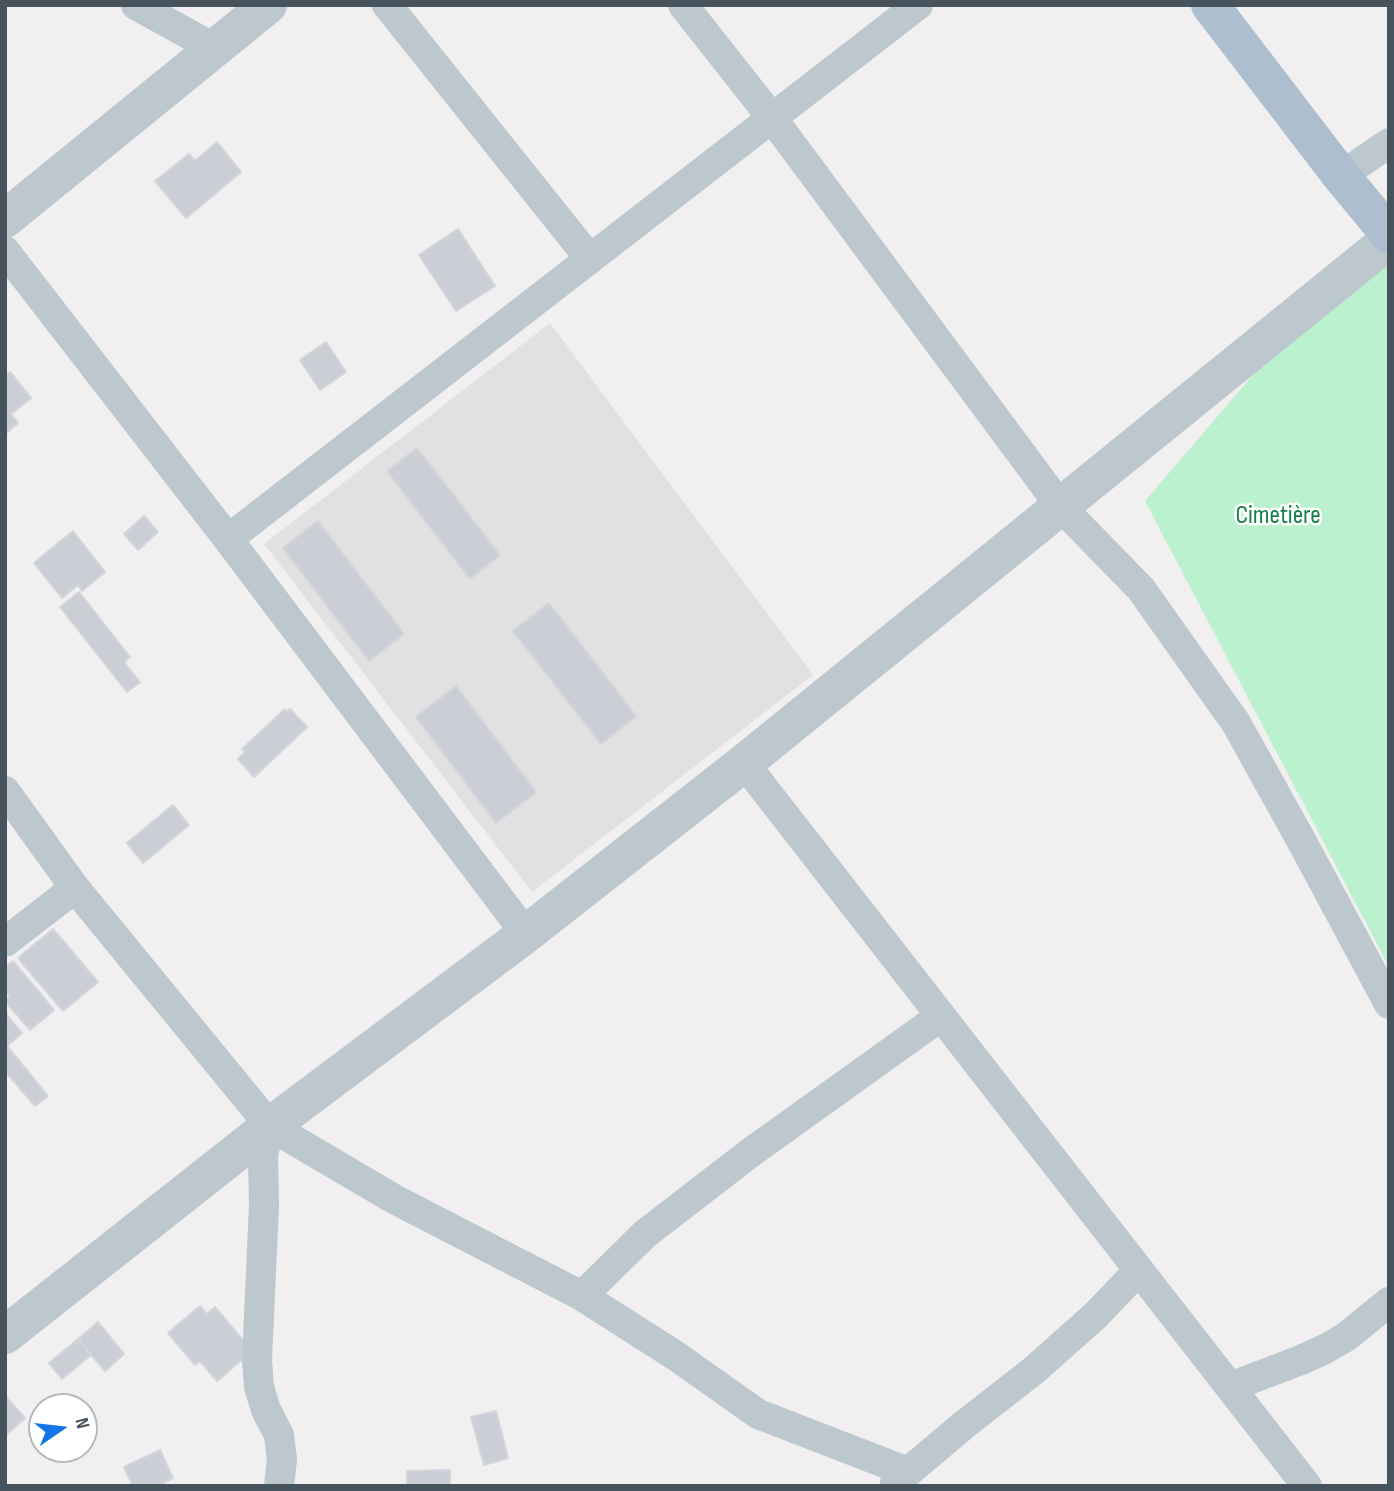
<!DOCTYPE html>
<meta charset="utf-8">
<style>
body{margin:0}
#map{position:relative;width:1394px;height:1491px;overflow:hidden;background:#f1efef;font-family:"Sofia Sans Condensed",sans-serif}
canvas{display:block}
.frame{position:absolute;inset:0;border:7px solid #46535d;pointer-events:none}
.north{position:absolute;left:28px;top:1393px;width:70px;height:70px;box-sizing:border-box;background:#fff;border:2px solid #b5babe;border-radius:50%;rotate:76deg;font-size:19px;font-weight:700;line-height:28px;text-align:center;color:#46535d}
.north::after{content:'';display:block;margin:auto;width:24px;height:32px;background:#1375e7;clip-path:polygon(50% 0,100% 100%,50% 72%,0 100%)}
</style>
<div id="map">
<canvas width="1394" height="1491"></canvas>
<div class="frame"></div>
<div class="north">N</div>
</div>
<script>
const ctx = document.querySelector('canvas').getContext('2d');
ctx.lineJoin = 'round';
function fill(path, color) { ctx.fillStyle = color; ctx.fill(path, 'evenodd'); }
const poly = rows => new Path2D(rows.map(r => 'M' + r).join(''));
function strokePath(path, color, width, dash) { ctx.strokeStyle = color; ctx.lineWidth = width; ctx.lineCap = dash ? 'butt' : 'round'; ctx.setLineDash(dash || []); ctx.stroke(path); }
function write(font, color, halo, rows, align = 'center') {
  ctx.font = font + ' "Sofia Sans Condensed",sans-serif'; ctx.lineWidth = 5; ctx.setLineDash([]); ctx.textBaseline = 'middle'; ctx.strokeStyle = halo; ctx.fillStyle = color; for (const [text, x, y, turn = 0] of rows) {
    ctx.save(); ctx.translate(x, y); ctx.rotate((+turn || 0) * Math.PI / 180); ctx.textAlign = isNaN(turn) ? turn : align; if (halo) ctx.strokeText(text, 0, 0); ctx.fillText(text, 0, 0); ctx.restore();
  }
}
fill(poly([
 [550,323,813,675,532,892,264,544]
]), '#e2e0e1');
fill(poly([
 [1389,216,1389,967,1145,501]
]), '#bbf1cf');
const building = poly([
 [217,142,241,172,186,218,155,181,189,154,195,161,217,142],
 [458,229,495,286,456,311,419,255,458,229],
 [326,342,346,372,320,390,300,360,326,342],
 [10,372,31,398,11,414,18,423,5,434,5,376,10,372],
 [417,448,500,555,470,579,387,471,417,448],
 [144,516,158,532,138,550,124,534,144,516],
 [318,521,404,634,369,661,283,548,318,521],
 [73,531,105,572,82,591,78,585,62,598,34,563,73,531],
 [79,592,130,657,124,662,140,682,127,692,60,607,79,592],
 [549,603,636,716,601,744,513,631,549,603],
 [456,686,536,792,496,823,416,717,456,686],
 [285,709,287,712,290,709,307,727,254,777,238,759,245,752,242,749,285,709],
 [173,805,189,825,143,863,127,843,173,805],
 [53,929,98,982,63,1011,18,958,53,929],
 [13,961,54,1010,30,1030,5,1001,10,996,5,990,5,967,13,961],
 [5,1013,22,1033,7,1046,48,1096,35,1106,5,1071,5,1013],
 [200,1306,207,1314,215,1307,252,1351,217,1381,200,1361,195,1365,168,1333,200,1306],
 [98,1322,124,1354,105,1371,78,1339,98,1322],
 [78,1339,91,1355,62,1379,49,1363,78,1339],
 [5,1396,25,1418,5,1436,5,1396],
 [496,1411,508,1458,484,1465,471,1417,496,1411],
 [160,1450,173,1478,157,1486,133,1486,124,1467,160,1450],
 [450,1470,450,1486,407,1486,407,1471,450,1470]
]);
fill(building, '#cbced4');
strokePath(building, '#d2d5db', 2);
strokePath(poly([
 [136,5,214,48],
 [387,5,590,259],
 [683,5,772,118,1061,507,1141,589,1236,723,1301,840,1389,1004],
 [1341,176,1389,143],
 [5,251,228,539,526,934],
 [228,539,918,5],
 [744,763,1307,1486],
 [5,791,75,888,270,1126,394,1199,582,1296,676,1356,758,1414,908,1472],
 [5,942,75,888],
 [270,1126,263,1155,264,1205,257,1360,259,1387,266,1410,279,1435,280,1444,282,1459,279,1486],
 [582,1296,645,1234,750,1153,941,1016],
 [1230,1387,1301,1360,1325,1349,1346,1337,1389,1302],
 [895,1483,965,1424,1033,1371,1096,1315,1139,1270]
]), '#bcc7ce', 30);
strokePath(poly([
 [5,219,268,5],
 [5,1335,270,1126,526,934,744,763,1389,240]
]), '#bcc7ce', 38);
strokePath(poly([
 [1210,5,1341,176,1389,234]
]), '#adbfcf', 38);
write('26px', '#148148', '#fff', [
 ["Cimetière",1278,516]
]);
</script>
